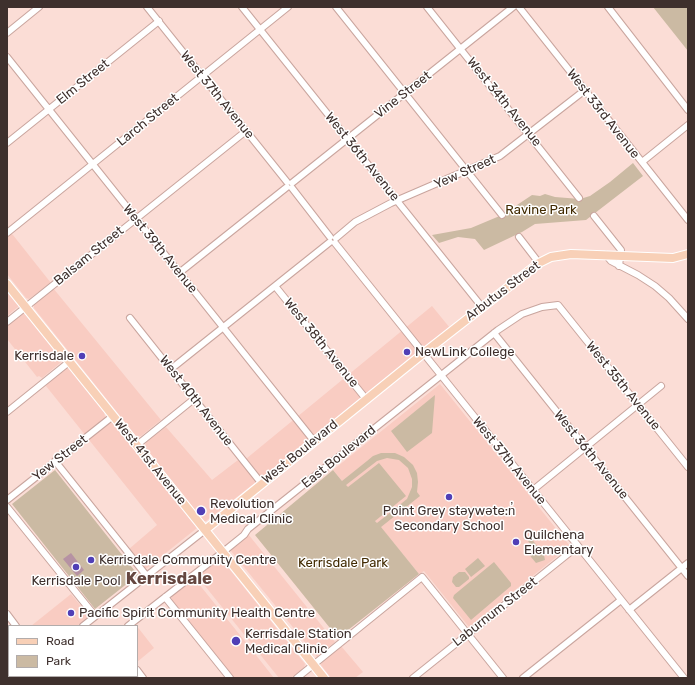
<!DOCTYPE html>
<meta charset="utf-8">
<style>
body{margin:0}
#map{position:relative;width:695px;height:685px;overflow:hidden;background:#fbddd6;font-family:Rubik,sans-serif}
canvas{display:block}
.frame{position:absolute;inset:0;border:8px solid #3e302d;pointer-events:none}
.legend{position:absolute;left:8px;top:625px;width:130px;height:52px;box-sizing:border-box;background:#fff;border:1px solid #b2acab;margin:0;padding:5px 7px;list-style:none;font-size:12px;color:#3e302d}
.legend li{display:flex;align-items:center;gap:8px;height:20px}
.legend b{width:20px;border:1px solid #b2acab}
</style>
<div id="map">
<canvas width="695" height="685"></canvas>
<div class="frame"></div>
<ul class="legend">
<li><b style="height:5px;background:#f8d0b7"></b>Road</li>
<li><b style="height:11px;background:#cbbaa3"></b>Park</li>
</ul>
</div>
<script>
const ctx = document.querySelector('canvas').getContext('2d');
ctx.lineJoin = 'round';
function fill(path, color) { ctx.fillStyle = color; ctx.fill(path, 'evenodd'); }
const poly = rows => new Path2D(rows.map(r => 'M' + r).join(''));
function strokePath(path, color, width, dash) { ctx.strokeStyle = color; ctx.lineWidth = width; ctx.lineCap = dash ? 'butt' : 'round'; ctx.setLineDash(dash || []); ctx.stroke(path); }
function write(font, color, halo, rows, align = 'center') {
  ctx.font = font + ' Rubik,sans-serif'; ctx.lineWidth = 3; ctx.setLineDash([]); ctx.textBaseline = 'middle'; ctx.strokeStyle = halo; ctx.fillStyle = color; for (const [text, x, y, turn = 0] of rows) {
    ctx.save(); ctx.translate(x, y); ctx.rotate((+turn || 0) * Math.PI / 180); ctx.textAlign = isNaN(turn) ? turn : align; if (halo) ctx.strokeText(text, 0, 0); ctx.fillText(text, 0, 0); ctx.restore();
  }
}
fill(poly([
 [10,233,13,235,51,283,29,299,26,298,7,274,7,235],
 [53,288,161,420,141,436,136,436,34,308,34,303],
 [7,290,19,306,7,316],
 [432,306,450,328,232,501,229,500,227,502,227,505,206,521,204,521,145,447,146,442,166,427,212,480,238,460,241,463],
 [24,313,62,360,60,363,42,378,39,376,37,377,7,339,7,326],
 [67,368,69,368,104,411,105,417,110,423,114,423,197,528,147,568,145,568,129,549,157,525,46,386,47,383],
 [440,384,570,546,469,627,424,571,419,574,333,470],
 [248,534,335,642,317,657,231,551,232,548],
 [217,560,219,560,223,561,305,664,304,668,291,678,279,678,197,576],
 [194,578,248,645,274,678,233,678,171,600,172,596],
 [71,594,89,616,77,626,31,626],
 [136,625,154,648,137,662,137,626,134,626],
 [341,646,363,672,355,678,331,678,321,665,322,661]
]), '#f9ccc2');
fill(poly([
 [653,7,688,7,688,51],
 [633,163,643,176,586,220,535,224,522,232,484,250,475,239,458,237,439,243,432,235,471,228,502,215,532,195,540,196,545,194,555,197,580,199,590,196,610,182],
 [435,395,432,433,407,452,391,431],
 [381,453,395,453,404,457,413,465,417,473,418,482,417,492,420,496,381,527,419,574,338,638,255,535,333,470,342,481,367,461,373,456],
 [387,458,399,460,408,468,412,479,412,487,407,499,377,523,375,521,406,496,379,463,348,487,346,485,377,461],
 [55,470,138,575,95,609,12,504],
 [531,538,544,555,545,560,536,563,531,557,529,552,533,547,528,541],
 [478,558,485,566,471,577,465,569],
 [494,562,511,583,511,586,471,620,453,598,454,595],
 [459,572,465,572,469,577,469,579,459,587,456,587,452,582,453,577]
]), '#cbbaa3');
fill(poly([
 [71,553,84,570,77,576,63,559]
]), '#b692a3');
const minor = poly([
 [147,7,287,182],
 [242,7,482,307],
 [336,7,502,215],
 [427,7,579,198],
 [519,7,688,220],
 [608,7,688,110],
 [7,33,39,7],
 [7,57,314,441],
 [7,143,159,21],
 [642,162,688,125],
 [292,183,513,7],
 [292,188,330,237],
 [594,216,621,250,619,266],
 [7,233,288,7],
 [519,237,539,263],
 [336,238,355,222,391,203,500,156,585,90],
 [335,243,684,678],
 [606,255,611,261,638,275,655,286,669,298,688,319],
 [179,273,287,187],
 [275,286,366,399],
 [130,318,262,484],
 [7,322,246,131],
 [494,333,688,576],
 [171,369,330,242],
 [7,412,69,362],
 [137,445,194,399],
 [55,461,146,575],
 [533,490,661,386],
 [7,500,113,416],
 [7,507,95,616],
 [165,597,230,678],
 [629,610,688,563],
 [7,614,16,626],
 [83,626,205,530],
 [128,626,223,552,244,535,248,529,498,330,522,314,542,307,558,305,688,467],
 [137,670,143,678],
 [18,678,20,676],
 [63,678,66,676],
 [297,678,422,577,503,678],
 [413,678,578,546],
 [523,678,621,600]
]);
const major = poly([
 [7,284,324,678],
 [205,530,420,356,539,263,551,257,571,254,673,258,688,254]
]);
strokePath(minor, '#c9a59e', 8);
strokePath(major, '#fff', 10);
strokePath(minor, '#fff', 6);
strokePath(major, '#f8d0b7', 8);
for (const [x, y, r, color] of [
 [407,352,4,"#503fb6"],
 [82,356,4,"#503fb6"],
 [449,497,4,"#503fb6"],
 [201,511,5,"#503fb6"],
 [516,542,4,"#503fb6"],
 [91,560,4,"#503fb6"],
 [76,567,4,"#503fb6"],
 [71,613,4,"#503fb6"],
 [236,641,5,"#503fb6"]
]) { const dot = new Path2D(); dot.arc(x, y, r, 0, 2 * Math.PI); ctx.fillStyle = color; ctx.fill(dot); strokePath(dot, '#fff', 1.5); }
write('13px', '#3e302d', '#fff', [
 ["Elm Street",83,82,-39],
 ["West 37th Avenue",217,95,51],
 ["Vine Street",403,95,-38],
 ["West 34th Avenue",504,102,51],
 ["West 33rd Avenue",603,114,52],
 ["Larch Street",148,120,-39],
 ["West 36th Avenue",362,157,51],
 ["Yew Street",465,172,-24],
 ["West 39th Avenue",160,249,51],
 ["Balsam Street",89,256,-39],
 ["Arbutus Street",503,291,-37],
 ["West 38th Avenue",321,343,51],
 ["West 35th Avenue",623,386,51],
 ["West 40th Avenue",196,401,52],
 ["West Boulevard",300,452,-39],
 ["West 36th Avenue",591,455,51],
 ["East Boulevard",339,457,-39],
 ["Yew Street",60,458,-38],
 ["West 37th Avenue",509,461,51],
 ["West 41st Avenue",150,462,51],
 ["Laburnum Street",495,612,-38]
]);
write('13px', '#412a01', '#fff', [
 ["Ravine Park",541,210],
 ["Kerrisdale Park",343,563]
]);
write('13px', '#3e302d', '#fff', [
 ["NewLink College",415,352],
 ["Kerrisdale",74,356,"right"],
 ["Revolution",210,504],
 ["Medical Clinic",210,519],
 ["Point Grey stəywəte:n̓",449,511,"center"],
 ["Secondary School",449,526,"center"],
 ["Quilchena",524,535],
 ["Elementary",524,550],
 ["Kerrisdale Community Centre",99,560],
 ["Kerrisdale Pool",76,581,"center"],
 ["Pacific Spirit Community Health Centre",79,613],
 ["Kerrisdale Station",245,634],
 ["Medical Clinic",245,649]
], 'left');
write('bold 17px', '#654740', '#fff', [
 ["Kerrisdale",169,579]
]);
</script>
